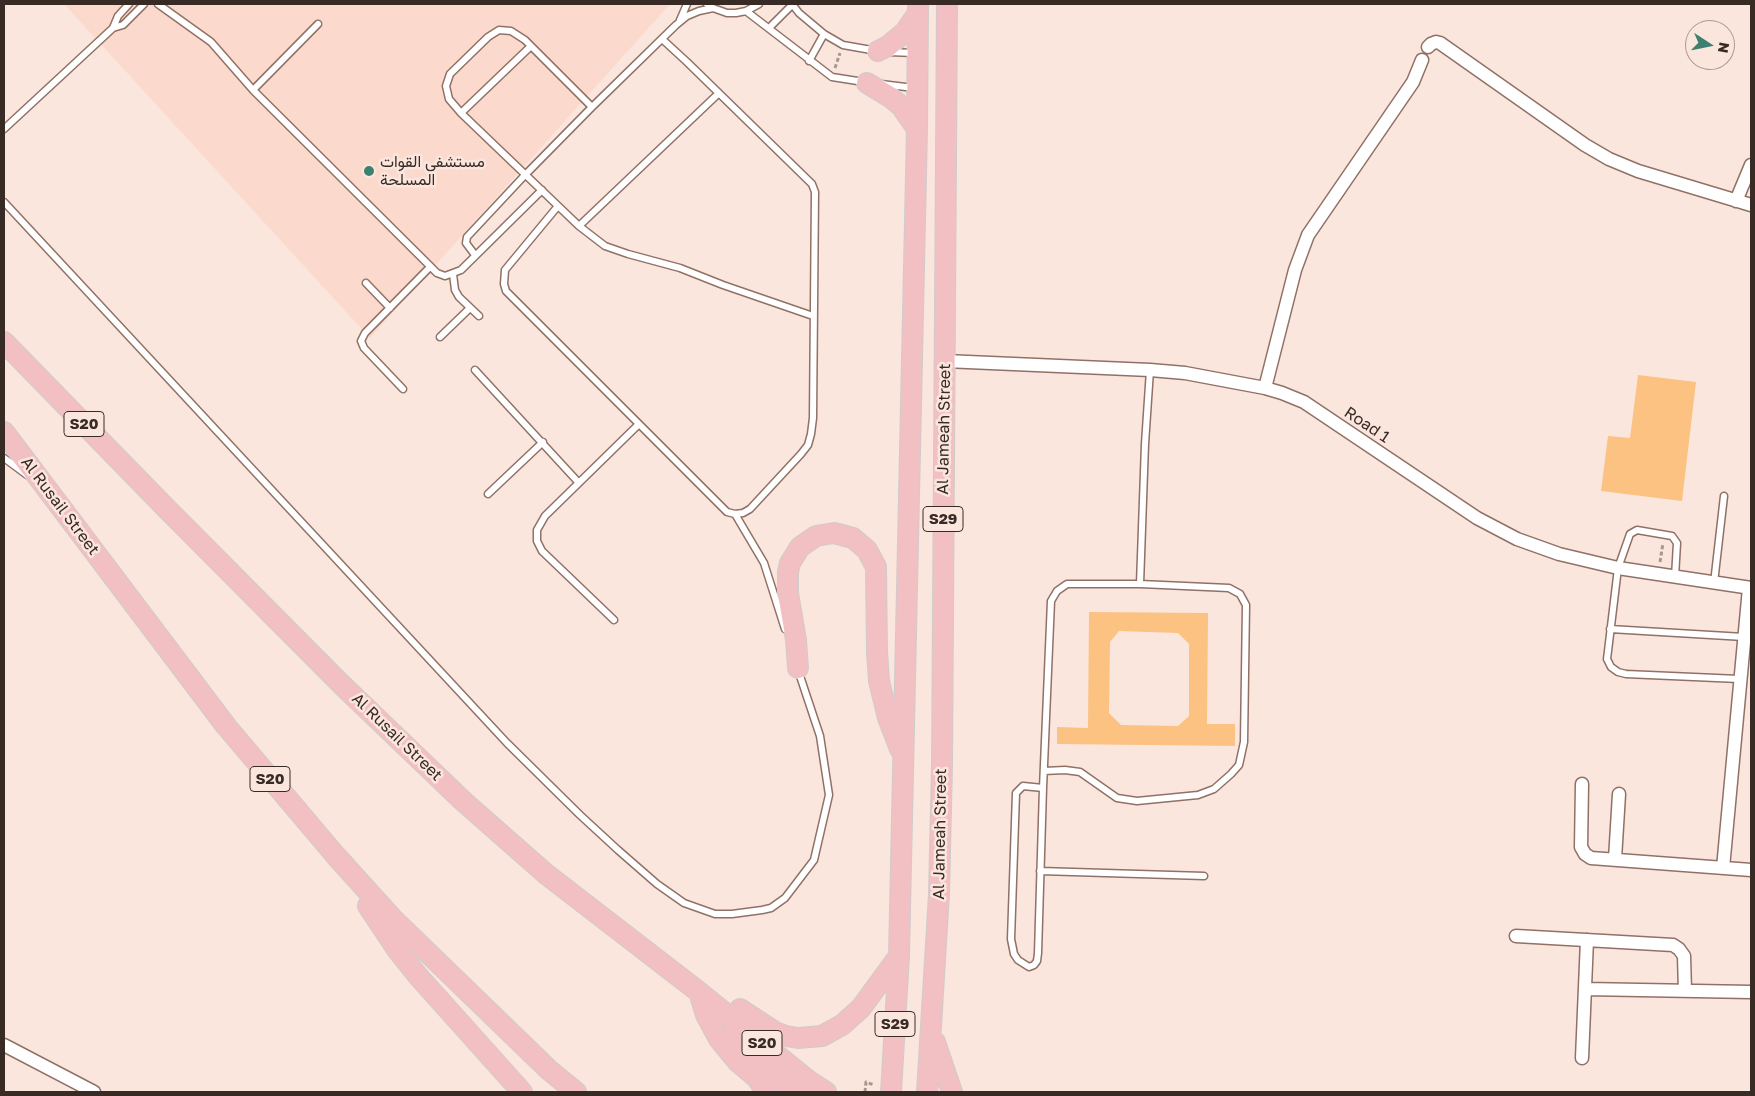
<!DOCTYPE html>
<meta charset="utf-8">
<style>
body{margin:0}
#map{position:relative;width:1755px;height:1096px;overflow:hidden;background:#fbe6de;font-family:"Golos Text",sans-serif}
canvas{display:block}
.frame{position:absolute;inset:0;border:5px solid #382b26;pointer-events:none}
.north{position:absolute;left:1685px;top:20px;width:50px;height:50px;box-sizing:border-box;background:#fbe6de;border:1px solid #ad9b94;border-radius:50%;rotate:101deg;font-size:14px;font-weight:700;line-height:20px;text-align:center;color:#382b26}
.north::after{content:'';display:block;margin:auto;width:18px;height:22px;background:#3e8070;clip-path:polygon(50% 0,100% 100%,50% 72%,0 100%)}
</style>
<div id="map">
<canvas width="1755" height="1096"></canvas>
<div class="frame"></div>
<div class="north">N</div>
</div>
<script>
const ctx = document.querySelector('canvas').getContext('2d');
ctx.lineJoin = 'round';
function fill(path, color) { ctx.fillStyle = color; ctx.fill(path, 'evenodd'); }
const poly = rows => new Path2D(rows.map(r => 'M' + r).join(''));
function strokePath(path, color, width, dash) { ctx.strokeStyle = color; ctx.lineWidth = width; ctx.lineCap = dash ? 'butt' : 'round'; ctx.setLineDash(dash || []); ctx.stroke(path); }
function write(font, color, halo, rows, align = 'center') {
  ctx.font = font + ' "Golos Text",Vazirmatn,sans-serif'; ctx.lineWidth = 5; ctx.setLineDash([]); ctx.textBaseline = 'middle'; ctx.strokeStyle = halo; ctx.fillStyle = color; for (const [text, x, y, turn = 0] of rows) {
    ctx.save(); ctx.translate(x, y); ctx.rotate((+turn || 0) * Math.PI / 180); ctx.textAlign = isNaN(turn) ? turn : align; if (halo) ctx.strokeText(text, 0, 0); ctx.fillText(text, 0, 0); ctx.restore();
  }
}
fill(poly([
 [64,4,670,4,370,338]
]), '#fbd9cc');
fill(poly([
 [1638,375,1696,382,1682,501,1601,491,1608,436,1630,438],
 [1089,612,1208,613,1207,724,1235,724,1235,746,1057,744,1057,727,1088,728],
 [1119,631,1178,633,1189,644,1189,716,1178,726,1121,725,1109,713,1110,642]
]), '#fbc282');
const lane = poly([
 [158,4,211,42,253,90,437,273,445,276,461,270,542,190],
 [707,4,713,8,727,13,736,13,746,11,759,4],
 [792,4,799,13,824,34,843,45,877,51],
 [746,11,832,77,864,82],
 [680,20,687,4],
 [113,28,123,25,144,4],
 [769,28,792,5],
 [889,52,914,53],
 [809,61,824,34],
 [881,84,914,88],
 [253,90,318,24],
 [592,107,525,40,511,31,499,30,488,37,450,74,446,86,449,99,461,113,579,226,605,246,628,254,680,268,723,285,813,316],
 [461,113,531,46],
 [4,129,113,28,118,16,129,4],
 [4,202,507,743,580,815,618,850,657,884,684,903,715,914,732,914,762,910,771,908,785,898,814,860,829,795,820,736,798,670],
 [558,206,505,270,504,284,506,291,727,512,735,514,743,513,750,509,801,454,808,445,811,434,813,418,815,192,812,184,687,62,662,39],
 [579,226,719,93],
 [475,255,466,243,467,237,525,175,592,107,676,25,687,16,699,11,713,8],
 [453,274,455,290,459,297,479,316],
 [366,283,390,308],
 [440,337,470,308],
 [475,370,579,483],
 [403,389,364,348,361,341,365,333,430,267],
 [4,458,27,475],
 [488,494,543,442],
 [735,514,764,563,785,629],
 [1675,577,1677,543,1672,536,1637,530,1630,534,1618,568,1608,651,1607,659,1611,667,1618,672,1626,674,1739,679],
 [1714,583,1724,496],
 [1140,584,1145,444,1150,370],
 [614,620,542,551,537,541,537,530,545,516,639,424],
 [1610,629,1744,637],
 [1043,788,1023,786,1016,793,1011,939,1014,954,1018,960,1029,967,1034,965,1037,961,1038,953,1043,788,1051,601,1057,591,1067,584,1140,584,1229,588,1240,594,1246,605,1244,742,1239,765,1231,774,1214,789,1198,795,1137,801,1117,798,1080,772,1065,770,1044,771],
 [1040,871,1204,876]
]);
const street = poly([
 [1428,47,1431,44,1436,42,1440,43,1585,145,1609,159,1638,171,1751,205],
 [1736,201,1751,165],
 [945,361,1150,370,1185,373,1265,388,1282,393,1304,402,1477,518,1517,539,1559,554,1618,568,1751,588],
 [1265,388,1295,270,1308,235,1413,82,1422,60],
 [1582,784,1581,847,1585,854,1591,858,1751,870],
 [1615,859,1619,794],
 [1723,868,1749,588],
 [1516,936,1673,945,1679,949,1684,956,1685,991],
 [1585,989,1751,992],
 [4,1045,94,1092],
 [1582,1058,1587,940]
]);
const primary = poly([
 [878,51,888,46,905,32,918,13],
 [867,83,890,97,901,106,917,129],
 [4,342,164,506,341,684,463,801,546,874,699,992,809,1081,826,1092],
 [4,432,226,726,336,856,393,919,549,1070,576,1092],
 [798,668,796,640,788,593,788,572,790,563,800,547,816,536,834,533,853,538,867,550,876,567,877,652,879,681,888,718,900,749],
 [368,906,398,951,418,976,522,1092],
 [699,992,706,1015,719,1039,737,1061,757,1078,766,1092],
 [740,1009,775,1032,786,1036,798,1038,822,1036,842,1025,861,1008,899,956],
 [735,1032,756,1057,795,1092],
 [935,1042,952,1092],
 [891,1092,899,956,917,129,918,4],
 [927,1092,939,894,942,766,947,4]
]);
strokePath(lane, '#907166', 9);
strokePath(street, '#907166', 15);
strokePath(primary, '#cfcccb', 22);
strokePath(poly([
 [835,68,840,53],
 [1660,562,1663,543],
 [865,1092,866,1082,874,1085]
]), '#a8968f', 3, [4, 2.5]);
strokePath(lane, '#fff', 6);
strokePath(street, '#fff', 12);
strokePath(primary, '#f2bfc3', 20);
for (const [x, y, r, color] of [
 [369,171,6,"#3e8070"]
]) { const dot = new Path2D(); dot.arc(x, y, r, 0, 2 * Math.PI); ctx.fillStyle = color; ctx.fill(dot); strokePath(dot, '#fbe6de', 2); }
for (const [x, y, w] of [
 [84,424,40],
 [943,519,40],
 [270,779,40],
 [895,1024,40],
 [762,1043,40]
]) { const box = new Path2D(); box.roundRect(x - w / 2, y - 12.5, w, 25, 4); ctx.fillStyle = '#fbe6de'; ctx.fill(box); strokePath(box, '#382b26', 1); }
write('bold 15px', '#382b26', null, [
 ["S20",84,424],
 ["S29",943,519],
 ["S20",270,779],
 ["S29",895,1024],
 ["S20",762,1043]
]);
write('16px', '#382b26', '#fbe6de', [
 ["مستشفى القوات",380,162],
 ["المسلحة",380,180]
], 'left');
write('16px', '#382b26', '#fbe6de', [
 ["Road 1",1367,425,34],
 ["Al Jameah Street",944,429,-89],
 ["Al Rusail Street",60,506,53],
 ["Al Rusail Street",397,737,44],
 ["Al Jameah Street",940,834,-89]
]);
</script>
